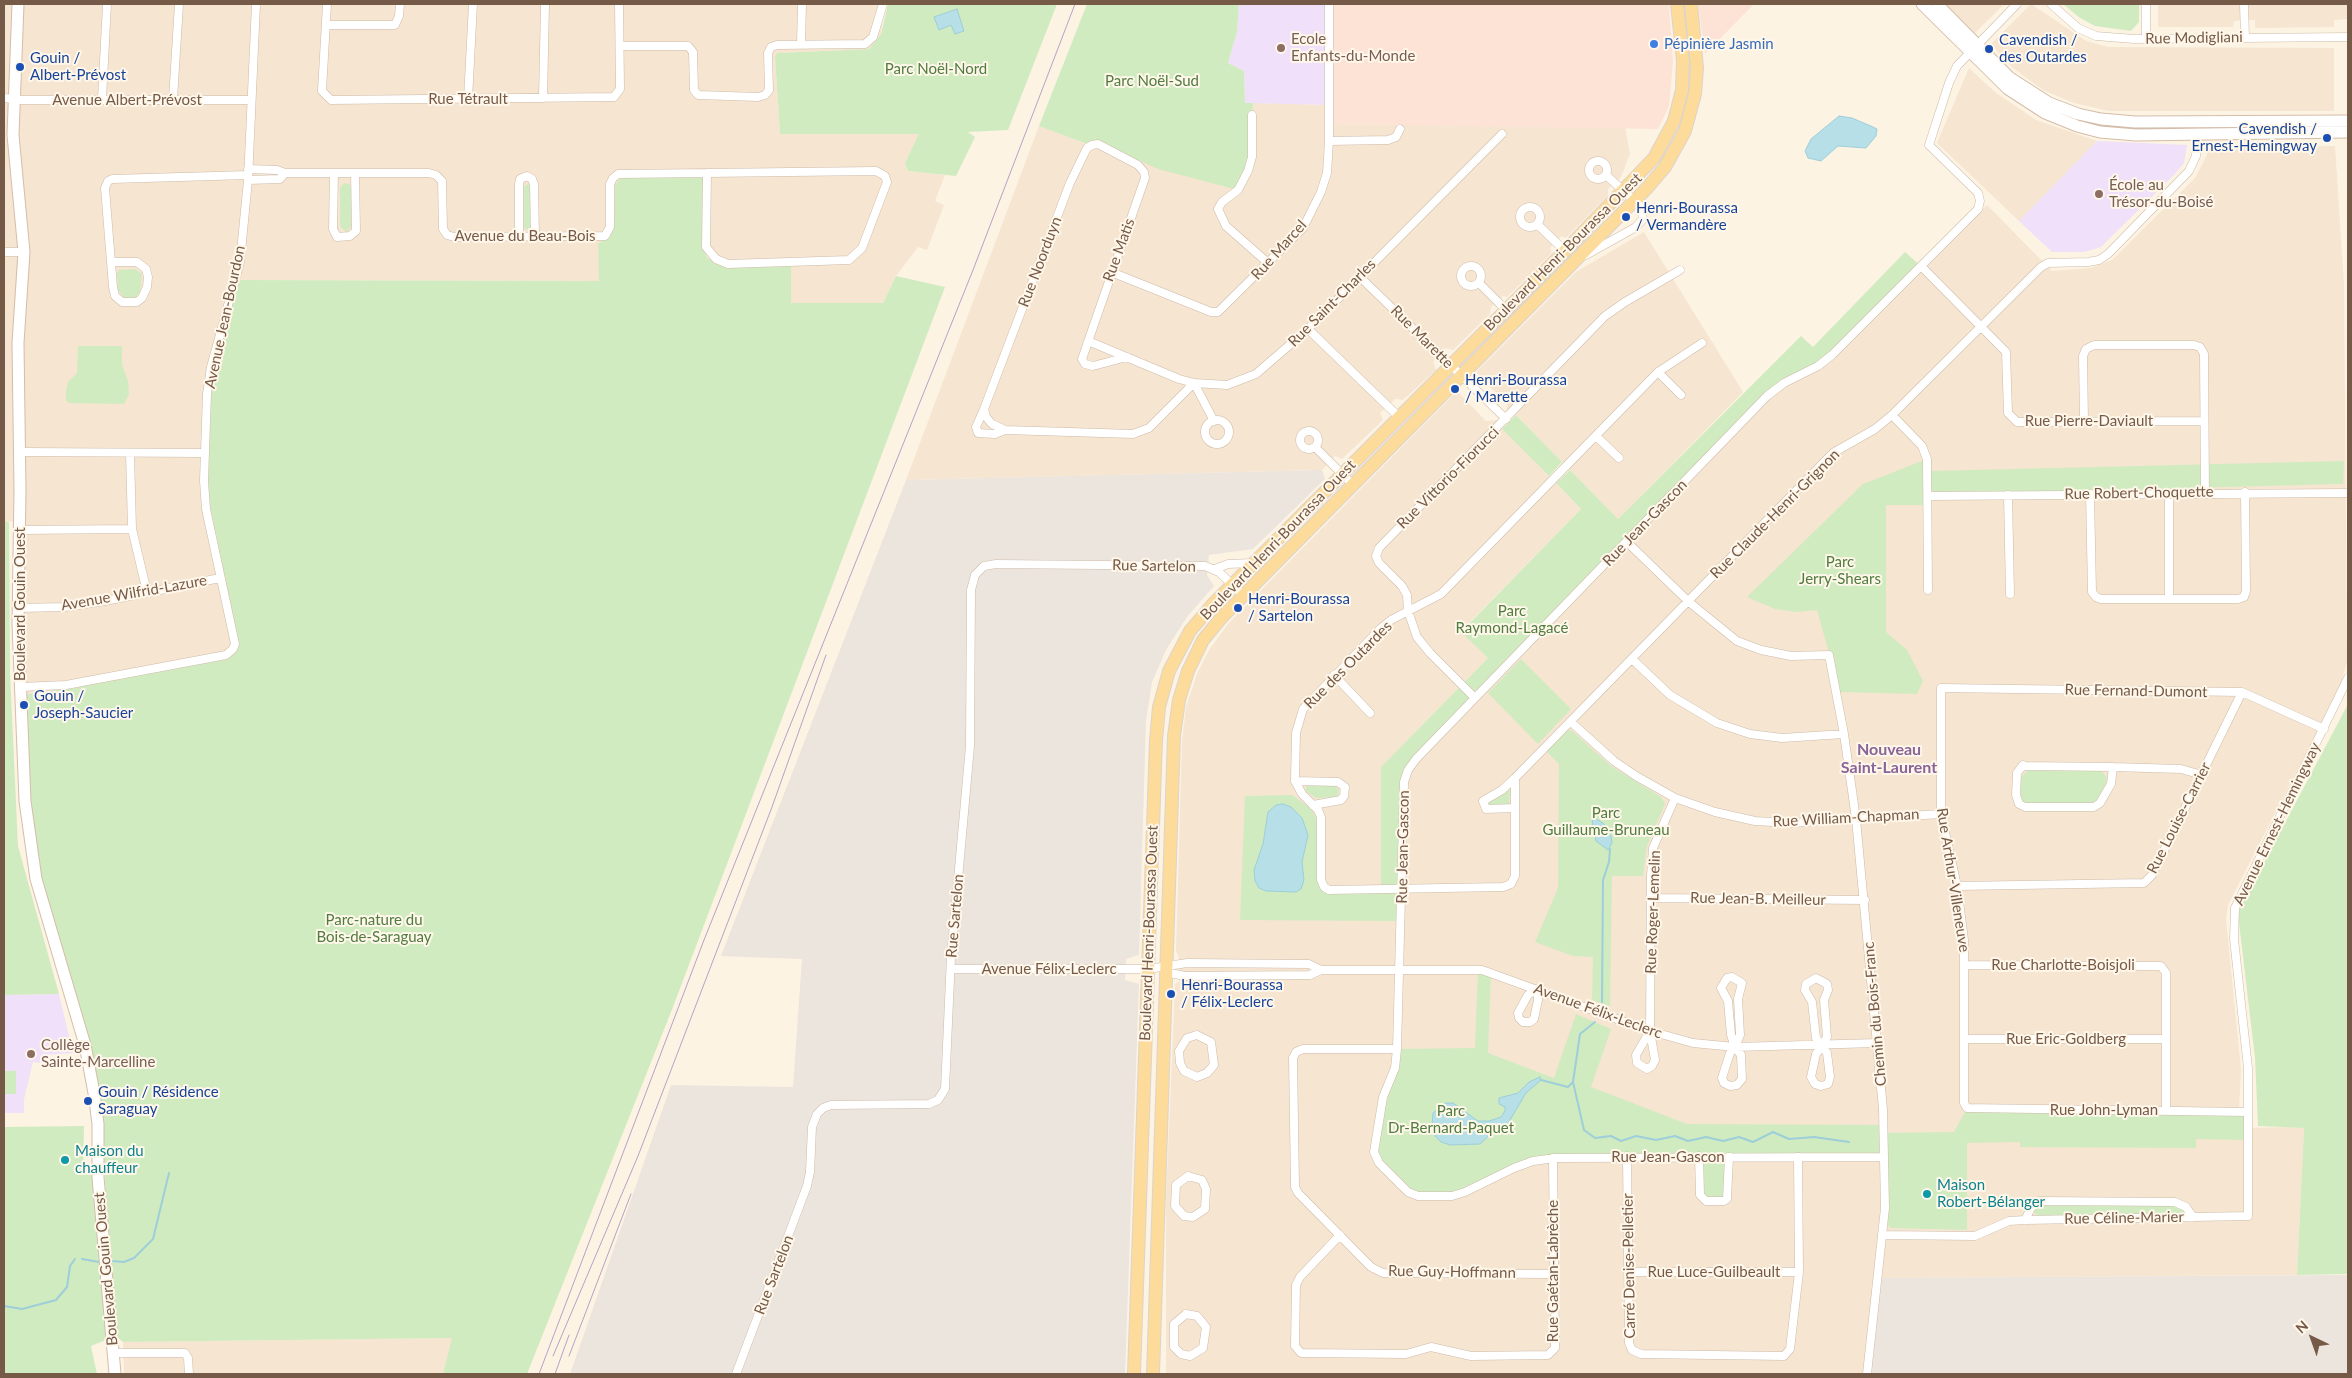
<!DOCTYPE html>
<meta charset="utf-8">
<style>
body{margin:0}
#map{position:relative;width:2352px;height:1378px;overflow:hidden;background:#fdf3e3;font-family:Lato,sans-serif}
canvas{display:block}
.frame{position:absolute;inset:0;border:5px solid #765a48;pointer-events:none}
.north{position:absolute;left:2287px;top:1313px;width:50px;height:50px;-webkit-text-stroke:4px #fff7ea;paint-order:stroke;rotate:318deg;font-size:14px;font-weight:700;line-height:20px;text-align:center;color:#765a48}
.north::after{content:'';display:block;margin:auto;width:18px;height:22px;background:#765a48;clip-path:polygon(50% 0,100% 100%,50% 72%,0 100%)}
</style>
<div id="map">
<canvas width="2352" height="1378"></canvas>
<div class="frame"></div>
<div class="north">N</div>
</div>
<script>
const ctx = document.querySelector('canvas').getContext('2d');
ctx.lineJoin = 'round';
function fill(path, color) { ctx.fillStyle = color; ctx.fill(path, 'evenodd'); }
const poly = rows => new Path2D(rows.map(r => 'M' + r).join(''));
function strokePath(path, color, width, dash) { ctx.strokeStyle = color; ctx.lineWidth = width; ctx.lineCap = dash ? 'butt' : 'round'; ctx.setLineDash(dash || []); ctx.stroke(path); }
function write(font, color, halo, rows, align = 'center') {
  ctx.font = font + ' Lato,sans-serif'; ctx.lineWidth = 4; ctx.setLineDash([]); ctx.textBaseline = 'middle'; ctx.strokeStyle = halo; ctx.fillStyle = color; for (const [text, x, y, turn = 0] of rows) {
    ctx.save(); ctx.translate(x, y); ctx.rotate((+turn || 0) * Math.PI / 180); ctx.textAlign = isNaN(turn) ? turn : align; if (halo) ctx.strokeText(text, 0, 0); ctx.fillText(text, 0, 0); ctx.restore();
  }
}
fill(poly([
 [4,4,884,4,881,34,869,49,777,53,775,57,780,134,920,134,905,163,908,171,945,175,935,201,944,205,927,250,918,247,896,276,883,303,791,303,727,267,714,263,703,248,615,186,614,229,608,238,598,243,600,281,240,280,237,651,228,659,25,695,21,522,4,521],
 [1946,4,2004,4,1975,33],
 [2031,4,2086,41,2108,47,2334,48,2334,111,2109,111,2074,103,2043,90,2013,68,1991,44],
 [2158,4,2348,4,2348,19,2334,20,2334,27,2255,28,2255,20,2234,21,2233,27,2158,27],
 [1969,68,1995,92,2036,120,2097,141,2019,221,1937,143],
 [1253,103,1329,105,1329,124,1625,127,1630,154,1621,177,1608,189,1608,195,1566,238,1561,236,1550,248,1552,253,1507,297,1503,296,1491,307,1490,314,1453,350,1446,348,1433,362,1436,370,1403,400,1395,399,1380,413,1383,420,1342,459,1335,456,1322,470,906,480,1039,126,1087,144,1252,155],
 [2335,146,2344,285,2347,662,2340,687,2228,905,2226,919,2241,1070,2238,1128,2304,1127,2297,1275,1878,1278,1866,1374,1166,1374,1166,1201,1175,984,1179,982,1179,957,1176,951,1182,742,1186,707,1197,674,1209,650,1228,624,1457,391,1486,421,1506,419,1507,404,1476,372,1576,272,1644,232,1743,392,1618,519,1513,412,1500,426,1581,509,1461,631,1488,658,1381,767,1408,770,1767,396,1921,266,1987,205,2052,271,2090,268,2112,260,2195,178,2207,155,2207,147],
 [453,1338,443,1374,124,1374,123,1342]
]), '#f5e5d1');
fill(poly([
 [1332,4,1669,4,1673,62,1669,106,1658,129,1328,124],
 [1698,4,1754,4,1705,54]
]), '#fde3d6');
fill(poly([
 [1322,470,1325,479,1253,549,1209,555,1207,575,1214,586,1187,617,1166,650,1152,682,1146,721,1139,955,1126,959,1125,980,1139,984,1125,1374,570,1374,671,1085,793,1087,802,959,721,956,906,480],
 [2348,1275,2348,1374,1866,1374,1878,1278]
]), '#ece5de');
fill(poly([
 [1239,4,1329,4,1329,105,1245,103,1244,71,1228,63,1237,32],
 [2097,141,2187,145,2184,163,2174,175,2101,247,2084,252,2052,252,2019,221],
 [59,994,73,1053,42,1055,40,1063,33,1062,24,1099,24,1113,4,1113,4,995]
]), '#f0e0f9');
fill(poly([
 [888,4,1057,4,1008,130,968,132,975,137,956,176,908,171,905,163,919,134,780,134,775,57,777,53,869,49,881,34],
 [1087,4,1239,4,1237,32,1228,63,1244,71,1245,103,1253,103,1252,155,1238,190,1158,169,1097,141,1087,144,1039,126],
 [2063,4,2139,4,2139,22,2131,31,2095,26,2080,18],
 [704,176,703,248,707,257,714,263,727,267,791,265,791,303,883,303,896,276,945,287,673,1007,527,1374,443,1374,452,1338,123,1342,118,1338,109,1252,101,1109,38,868,30,822,25,695,228,659,237,651,238,641,208,495,209,414,211,389,216,357,240,280,599,281,598,243,608,238,614,229,615,186,618,181,622,178],
 [344,183,349,184,351,188,351,227,346,232,340,226,340,188],
 [528,184,531,187,531,227,528,230,524,228,524,187],
 [1905,252,1921,266,1832,355,1784,383,1408,770,1401,921,1240,920,1245,796,1292,795,1310,808,1316,817,1321,880,1324,887,1381,888,1381,767,1488,658,1461,632,1581,509,1556,483,1570,470,1618,519,1801,336,1813,347],
 [135,269,142,274,140,292,136,297,126,299,118,290,117,274,119,270],
 [78,346,122,346,122,365,128,381,129,394,124,404,69,403,66,400,66,391,68,382,77,373],
 [1516,415,1562,462,1549,476,1502,429],
 [1927,459,1929,505,1886,505,1886,632,1907,650,1923,681,1917,694,1840,692,1817,610,1797,612,1775,609,1747,597,1863,484],
 [2344,461,2343,484,2336,484,1938,495,1931,489,1930,471],
 [4,521,9,522,10,673,18,846,59,994,4,995],
 [1521,659,1571,709,1538,744,1488,693],
 [2348,704,2348,1274,2297,1275,2304,1128,2258,1126,2255,1058,2239,923,2239,910],
 [1567,730,1572,731,1611,766,1661,797,1665,804,1647,846,1643,876,1612,876,1610,1006,1592,1000,1593,957,1573,956,1535,942,1558,888,1559,764,1545,750],
 [2033,769,2100,770,2106,776,2107,780,2098,800,2092,804,2028,804,2021,801,2021,778,2027,771],
 [1306,786,1335,786,1339,790,1338,795,1336,797,1316,798,1306,791],
 [1510,786,1509,805,1489,807,1486,801],
 [1478,970,1491,972,1488,1053,1554,1078,1576,1014,1611,1029,1591,1087,1687,1124,1883,1125,1884,1157,1533,1161,1465,1192,1418,1196,1379,1163,1374,1139,1397,1049,1475,1048],
 [4,1071,16,1071,16,1094,4,1094],
 [1967,1108,2246,1112,2247,1140,2196,1139,2196,1148,2020,1147,2020,1142,1967,1143,1967,1230,1891,1228,1887,1224,1886,1133,1954,1132],
 [84,1126,83,1173,94,1175,106,1340,91,1346,97,1374,4,1374,4,1127],
 [1706,1160,1723,1161,1727,1164,1726,1195,1722,1199,1704,1196,1702,1165],
 [2175,1203,2185,1210,2184,1213,2180,1215,2039,1217,2034,1212,2034,1209,2041,1204]
]), '#d1ebc1');
const water = poly([
 [957,9,964,31,955,34,951,25,939,30,934,17,957,9],
 [1839,116,1852,118,1873,127,1877,129,1876,136,1866,148,1838,146,1821,161,1808,158,1805,151,1811,139,1839,116],
 [1283,804,1291,807,1302,818,1308,835,1302,862,1304,880,1301,889,1296,892,1266,891,1259,888,1255,881,1254,870,1263,844,1268,812,1276,805,1283,804],
 [1595,818,1604,824,1611,836,1612,843,1608,850,1596,841,1592,821,1595,818],
 [1540,1077,1541,1080,1526,1093,1507,1125,1493,1132,1480,1144,1450,1145,1441,1142,1435,1136,1432,1126,1433,1113,1445,1103,1453,1103,1478,1121,1489,1121,1501,1117,1505,1111,1505,1107,1499,1104,1499,1098,1518,1093,1529,1082,1540,1077]
]);
fill(water, '#b7dfe7');
strokePath(water, '#9dced9', 1);
strokePath(poly([
 [1602,1002,1603,880,1609,862,1610,849],
 [1541,1080,1568,1087,1573,1082,1580,1034,1595,1022],
 [1573,1082,1584,1130,1595,1138,1611,1136,1621,1141,1636,1136,1656,1140,1675,1136,1688,1141,1706,1137,1723,1141,1739,1137,1753,1142,1773,1132,1789,1139,1814,1137,1849,1142],
 [82,1259,99,1262],
 [112,1261,124,1262,134,1258,153,1239,169,1173],
 [4,1306,22,1309,56,1300,67,1287,70,1266,75,1259]
]), '#9dced9', 2);
const street = poly([
 [327,4,322,91,331,100,614,97,620,89,619,4],
 [2051,4,2078,28,2096,36,2134,39,2348,37],
 [2244,4,2245,37],
 [326,25,395,25,399,16,400,4],
 [2146,38,2146,4],
 [801,44,802,4],
 [621,46,688,46,693,52,694,90,698,95,758,97,765,95,769,90,768,53,771,47,777,45,865,44,873,37,883,4],
 [4,98,22,100,251,100],
 [543,98,545,4],
 [102,99,107,4],
 [173,99,179,4],
 [468,99,473,4],
 [1252,115,1252,157,1248,171,1238,190,1222,202,1218,209,1226,226,1268,263],
 [1329,141,1388,140,1396,137,1400,129],
 '1589 170a9 9 0 1 1 18 0a9 9 0 1 1-18 0Z',
 [248,169,277,170,285,173,429,173,436,175,442,181,443,229,447,235,454,237,605,236,610,227,610,184,613,178,618,174,707,173,876,171,885,176,887,182,862,248,849,260,728,264,716,259,706,247,707,173],
 [334,173,333,229,337,237,350,236,356,231,355,173],
 [248,180,280,179,285,173],
 '1520 217a10 10 0 1 1 20 0a10 10 0 1 1-20 0Z',
 [1537,224,1565,251],
 [519,238,519,184,520,179,527,176,532,179,534,184,535,237],
 [4,252,24,252],
 [1586,255,1636,227,1643,219,1641,207,1606,175],
 [111,262,137,262,146,269,148,277,147,287,142,298,137,302,122,302,115,296,113,287,105,188,108,181,112,179,248,175],
 [1921,266,2006,352,2008,413,2017,422,2204,421],
 '1461 276a10 10 0 1 1 20 0a10 10 0 1 1-20 0Z',
 [1111,272,1211,312,1218,312,1303,228,1321,192,1327,173,1329,141,1329,4],
 [1359,276,1506,419],
 [1479,283,1506,310],
 [1308,329,1399,417],
 [1088,341,1179,379,1194,383,1227,385,1256,374,1308,329,1502,134],
 [1702,343,1658,372,1441,594,1391,620,1381,628,1303,709,1296,733,1295,781,1302,794,1318,810,1321,817,1321,880,1324,887,1329,890,1503,887,1511,884,1515,876,1515,778,1833,453,1875,429,1892,415,2041,267,2048,263,2088,262,2099,260,2108,254,2189,171,2196,156,2197,135],
 [1127,357,1093,366,1085,364,1082,359,1145,178,1144,172,1138,165,1098,144,1092,145,1087,148,1070,183,984,409,986,417,992,424,1005,430,1133,434,1149,428,1194,383,1214,421],
 [1658,372,1681,395],
 [984,409,976,427,978,433,995,434,1005,430],
 [1892,415,1922,446,1927,459,1928,590],
 '1205 432a12 12 0 1 1 24 0a12 12 0 1 1-24 0Z',
 [2084,422,2083,356,2086,349,2094,345,2194,345,2200,347,2204,354,2205,493],
 '1300 440a9 9 0 1 1 18 0a9 9 0 1 1-18 0Z',
 [1596,436,1619,458],
 [1316,448,1352,484],
 [20,452,205,453],
 [130,453,132,529,147,592],
 [2169,493,2169,599],
 [2090,494,2092,592,2096,597,2101,599,2238,599,2244,597,2246,591,2245,492],
 [2008,495,2010,594],
 [1929,496,2348,493],
 [19,530,132,529],
 [1627,542,1689,602,1737,641,1761,650,1791,656,1829,655,1844,734,1856,819,1883,1109,1885,1208,1867,1374],
 [1215,569,1228,564,1252,563],
 [18,608,65,607,105,601,220,578],
 [1632,659,1670,695,1717,723,1750,734,1782,738,1844,734],
 [1334,675,1370,713],
 [20,687,66,685,226,655,233,649,235,644,206,509,204,481,207,394,211,367,240,262,248,180,256,4],
 [1475,698,1430,653,1417,637,1408,611,1407,595,1402,586,1379,563,1376,556,1379,548,1605,316,1625,302,1680,270],
 [1571,722,1614,761,1636,776,1675,798,1715,812,1755,821,1790,823,1941,814],
 [2113,767,2111,784,2100,803,2094,807,2025,807,2019,804,2016,795,2017,773,2023,765,2024,766,2113,767,2181,769,2202,775],
 [1295,781,1338,782,1345,787,1344,796,1341,800,1313,805],
 [1515,808,1486,809,1483,801,1502,790,1515,778],
 [1957,886,2144,883,2152,875,2242,692],
 [1650,898,1865,900],
 [1965,965,2161,966,2166,973,2166,1110],
 [951,969,1148,969,1187,963,1309,964,1321,970,1482,970,1650,1031,1693,1043,1735,1047,1877,1043],
 [1165,972,1185,976,1310,975,1321,970],
 [1537,989,1538,1000,1534,1019,1530,1022,1523,1022,1519,1018,1518,1013,1528,995,1537,989],
 [1650,1031,1636,1055,1637,1063,1647,1069,1652,1066,1655,1060,1650,1031,1651,876,1653,848,1675,798],
 [1197,1035,1211,1042,1214,1065,1207,1073,1197,1077,1184,1071,1180,1063,1179,1051,1187,1038,1197,1035],
 [1966,1039,2166,1039],
 [1822,1046,1827,1037,1824,1000,1828,990,1827,984,1816,978,1806,984,1805,990,1812,1002,1816,1038,1822,1046,1827,1053,1830,1077,1828,1084,1821,1086,1815,1084,1811,1077,1816,1054,1822,1046],
 [1735,1047,1740,1035,1738,999,1742,983,1732,977,1727,978,1721,988,1728,1001,1731,1035,1735,1047,1741,1055,1742,1079,1737,1085,1730,1086,1724,1083,1722,1078,1730,1053,1735,1047],
 [1397,1049,1303,1049,1296,1052,1293,1058,1295,1187,1298,1193,1371,1267,1383,1273,1553,1274],
 [2246,1112,1967,1108,1964,1103,1964,940,1957,886,1941,814,1941,688,2242,692,2324,729],
 [1627,1156,1629,1343,1632,1350,1641,1354,1784,1356,1790,1349,1799,1272,1798,1157],
 [1699,1156,1700,1195,1706,1201,1724,1201,1727,1199,1729,1157],
 [1884,1157,1556,1158,1533,1161,1514,1168,1465,1192,1452,1196,1418,1196,1408,1192,1379,1163,1374,1152,1383,1097,1395,1068,1397,1049,1404,782,1408,770,1416,759,1767,396,1784,383,1818,366,1832,355,1978,209,1980,201,1978,193,1929,145,1949,83,1957,66,2017,4],
 [1188,1176,1202,1180,1206,1189,1205,1209,1193,1217,1184,1216,1175,1206,1176,1185,1188,1176],
 [2025,1220,2031,1208,2039,1201,2175,1202,2186,1207,2193,1217],
 [1340,1235,1300,1277,1296,1285,1295,1346,1301,1353,1406,1354,1431,1347,1471,1356,1548,1355,1555,1348,1553,1158],
 [1882,1235,1975,1236,2009,1221,2025,1220,2248,1216,2248,1068,2234,939,2235,908,2348,678],
 [1629,1272,1799,1272],
 [1186,1314,1197,1316,1206,1327,1203,1348,1190,1356,1181,1354,1174,1347,1174,1324,1186,1314],
 [113,1353,185,1353,188,1358,189,1374],
 [736,1374,807,1186,810,1172,812,1127,817,1114,823,1108,831,1105,929,1104,938,1100,945,1089,951,957,970,746,971,590,975,575,984,566,996,564,1205,566,1219,572,1243,595]
]);
const secondary = poly([
 [18,4,13,135,24,252,18,343,20,490,18,624,25,801,36,879,85,1045,94,1093,98,1124,98,1177,115,1374],
 [1922,4,2008,89,2045,113,2077,126,2100,132,2136,135,2348,132],
 [1937,4,2010,78,2049,103,2078,114,2101,119,2135,122,2348,121]
]);
const primary = poly([
 [1134,1374,1156,740,1159,707,1169,671,1190,631,1213,604,1565,251,1654,158,1674,121,1682,90,1683,61,1677,4],
 [1153,1374,1174,736,1179,700,1188,671,1203,640,1222,617,1647,188,1665,167,1685,131,1695,94,1697,68,1691,4]
]);
strokePath(street, '#cebba9', 9);
strokePath(secondary, '#d4bda9', 13);
strokePath(primary, '#dbd4cf', 14);
strokePath(street, '#fff', 8);
strokePath(secondary, '#fff', 11);
strokePath(primary, '#fddb9a', 12);
strokePath(poly([
 [553,1356,638,1156,772,807,826,655],
 [569,1356,631,1194],
 [539,1374,704,940,973,270,1075,4],
 [555,1374,569,1335]
]), '#b6a1c6', 1);
for (const [x, y, r, color] of [
 [1654,44,5,"#3f7fe0"],
 [1281,48,5,"#8d6e63"],
 [1989,49,5,"#1a4fb4"],
 [20,67,5,"#1a4fb4"],
 [2327,138,5,"#1a4fb4"],
 [2099,194,5,"#8d6e63"],
 [1626,217,5,"#1a4fb4"],
 [1455,389,5,"#1a4fb4"],
 [1238,608,5,"#1a4fb4"],
 [24,705,5,"#1a4fb4"],
 [1171,994,5,"#1a4fb4"],
 [31,1054,5,"#8d6e63"],
 [88,1101,5,"#1a4fb4"],
 [65,1160,5,"#0f9aa8"],
 [1927,1194,5,"#0f9aa8"]
]) { const dot = new Path2D(); dot.arc(x, y, r, 0, 2 * Math.PI); ctx.fillStyle = color; ctx.fill(dot); strokePath(dot, '#fff7ea', 2); }
write('15px', '#765a48', '#fff7ea', [
 ["Rue Modigliani",2194,38,-1],
 ["Rue Tétrault",468,99],
 ["Avenue Albert-Prévost",127,100],
 ["Avenue du Beau-Bois",525,236],
 ["Rue Matis",1119,250,-70],
 ["Rue Marcel",1279,250,-48],
 ["Boulevard Henri-Bourassa Ouest",1563,252,-45],
 ["Rue Noorduyn",1040,262,-69],
 ["Rue Saint-Charles",1332,303,-45],
 ["Avenue Jean-Bourdon",225,317,-78],
 ["Rue Marette",1422,337,45],
 ["Rue Pierre-Daviault",2089,421],
 ["Rue Vittorio-Fiorucci",1448,478,-45],
 ["Rue Robert-Choquette",2139,493,-1],
 ["Rue Claude-Henri-Grignon",1775,514,-45],
 ["Rue Jean-Gascon",1645,523,-46],
 ["Boulevard Henri-Bourassa Ouest",1278,540,-46],
 ["Rue Sartelon",1154,566,1],
 ["Avenue Wilfrid-Lazure",134,593,-10],
 ["Boulevard Gouin Ouest",20,604,-90],
 ["Rue des Outardes",1348,665,-45],
 ["Rue Fernand-Dumont",2136,691,1],
 ["Rue William-Chapman",1846,818,-3],
 ["Rue Louise-Carrier",2179,818,-63],
 ["Avenue Ernest-Hemingway",2277,824,-64],
 ["Rue Jean-Gascon",1403,847,-89],
 ["Rue Arthur-Villeneuve",1953,880,81],
 ["Rue Jean-B. Meilleur",1758,899,1],
 ["Rue Roger-Lemelin",1653,912,-88],
 ["Rue Sartelon",955,916,-85],
 ["Boulevard Henri-Bourassa Ouest",1149,933,-88],
 ["Rue Charlotte-Boisjoli",2063,965],
 ["Avenue Félix-Leclerc",1049,969],
 ["Avenue Félix-Leclerc",1598,1011,20],
 ["Chemin du Bois-Franc",1875,1014,-95],
 ["Rue Eric-Goldberg",2066,1039],
 ["Rue John-Lyman",2104,1110],
 ["Rue Jean-Gascon",1668,1157],
 ["Rue Céline-Marier",2124,1218,-1],
 ["Carré Denise-Pelletier",1629,1266,-91],
 ["Boulevard Gouin Ouest",106,1269,-95],
 ["Rue Gaétan-Labrèche",1553,1271,-90],
 ["Rue Guy-Hoffmann",1452,1272,1],
 ["Rue Luce-Guilbeault",1714,1272],
 ["Rue Sartelon",774,1275,-69]
]);
write('15px', '#785e54', '#fff7ea', [
 ["Ecole",1291,39],
 ["Enfants-du-Monde",1291,56],
 ["École au",2109,185],
 ["Trésor-du-Boisé",2109,202],
 ["Collège",41,1045],
 ["Sainte-Marcelline",41,1062]
], 'left');
write('15px', '#164399', '#fff7ea', [
 ["Cavendish /",1999,40],
 ["des Outardes",1999,57],
 ["Gouin /",30,58],
 ["Albert-Prévost",30,75],
 ["Cavendish /",2317,129,"right"],
 ["Ernest-Hemingway",2317,146,"right"],
 ["Henri-Bourassa",1636,208],
 ["/ Vermandère",1636,225],
 ["Henri-Bourassa",1465,380],
 ["/ Marette",1465,397],
 ["Henri-Bourassa",1248,599],
 ["/ Sartelon",1248,616],
 ["Gouin /",34,696],
 ["Joseph-Saucier",34,713],
 ["Henri-Bourassa",1181,985],
 ["/ Félix-Leclerc",1181,1002],
 ["Gouin / Résidence",98,1092],
 ["Saraguay",98,1109]
], 'left');
write('15px', '#366cbe', '#fff7ea', [
 ["Pépinière Jasmin",1664,44]
], 'left');
write('15px', '#507c40', '#fff7ea', [
 ["Parc Noël-Nord",936,69],
 ["Parc Noël-Sud",1152,81],
 ["Parc",1840,562],
 ["Jerry-Shears",1840,579],
 ["Parc",1512,611],
 ["Raymond-Lagacé",1512,628],
 ["Parc",1606,813],
 ["Guillaume-Bruneau",1606,830],
 ["Parc-nature du",374,920],
 ["Bois-de-Saraguay",374,937],
 ["Parc",1451,1111],
 ["Dr-Bernard-Paquet",1451,1128]
]);
write('15px', '#0d838f', '#fff7ea', [
 ["Maison du",75,1151],
 ["chauffeur",75,1168],
 ["Maison",1937,1185],
 ["Robert-Bélanger",1937,1202]
], 'left');
write('bold 16px', '#896499', '#fff7ea', [
 ["Nouveau",1889,750],
 ["Saint-Laurent",1889,768]
]);
</script>
